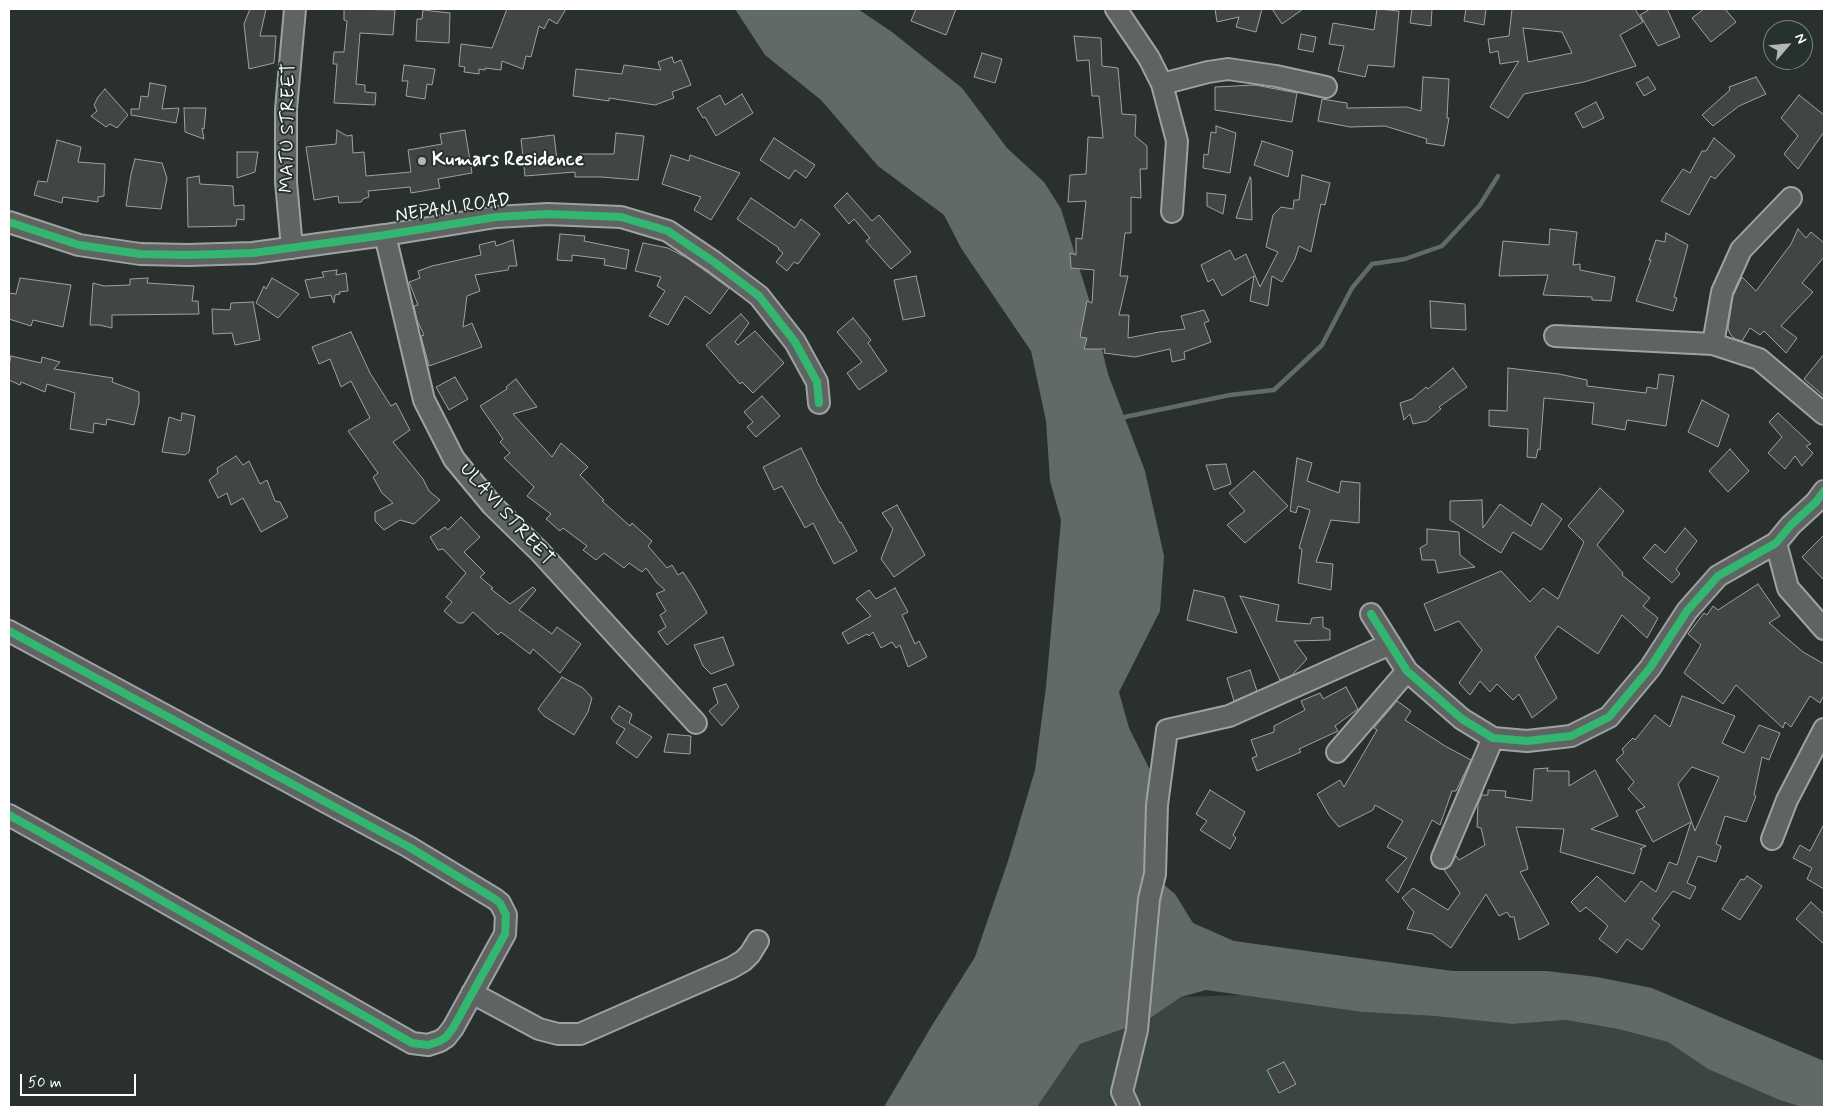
<!DOCTYPE html>
<style>
body{margin:0}
#map{position:relative;width:1833px;height:1116px;overflow:hidden;background:#29302d;font-family:Mynerve,sans-serif}
canvas{display:block}
.frame{position:absolute;inset:0;border:10px solid #fff;pointer-events:none}
.north{position:absolute;left:1763px;top:20px;width:50px;height:50px;box-sizing:border-box;background:#26332d;border:1px solid #7d8581;border-radius:50%;rotate:63deg;font-size:14px;font-weight:700;line-height:20px;text-align:center;color:#fff}
.north::after{content:'';display:block;margin:auto;width:18px;height:22px;background:#b4b7b6;clip-path:polygon(50% 0,100% 100%,50% 72%,0 100%)}
.scale{position:absolute;left:20px;top:1074px;width:116px;height:22px;box-sizing:border-box;border:2px solid #fff;border-top:0;padding-left:6px;font-size:15px;line-height:18px;white-space:nowrap;color:#fff;-webkit-text-stroke:4px #26332d;paint-order:stroke}
</style>
<div id="map">
<canvas width="1833" height="1116"></canvas>
<div class="frame"></div>
<div class="north">N</div>
<div class="scale">50 m</div>
</div>
<script>
const ctx = document.querySelector('canvas').getContext('2d');
ctx.lineJoin = 'round';
function fill(path, color) { ctx.fillStyle = color; ctx.fill(path, 'evenodd'); }
const poly = rows => new Path2D(rows.map(r => 'M' + r).join(''));
function strokePath(path, color, width, dash) { ctx.strokeStyle = color; ctx.lineWidth = width; ctx.lineCap = dash ? 'butt' : 'round'; ctx.setLineDash(dash || []); ctx.stroke(path); }
function write(font, color, halo, rows, align = 'center') {
  ctx.font = font + ' Mynerve,sans-serif'; ctx.lineWidth = 4; ctx.setLineDash([]); ctx.textBaseline = 'middle'; ctx.strokeStyle = halo; ctx.fillStyle = color; for (const [text, x, y, turn = 0] of rows) {
    ctx.save(); ctx.translate(x, y); ctx.rotate((+turn || 0) * Math.PI / 180); ctx.textAlign = isNaN(turn) ? turn : align; if (halo) ctx.strokeText(text, 0, 0); ctx.fillText(text, 0, 0); ctx.restore();
  }
}
fill(poly([
 [1244,995,1362,1012,1434,1016,1512,1024,1566,1020,1618,1029,1668,1042,1708,1069,1777,1099,1801,1107,1037,1107,1080,1044,1146,1021,1181,997]
]), '#3b4641');
fill(poly([
 [735,9,858,9,892,32,962,88,1007,148,1044,182,1061,209,1092,309,1108,374,1145,471,1164,556,1160,611,1119,692,1129,728,1151,772,1155,877,1175,894,1193,923,1234,941,1329,954,1453,971,1547,971,1597,977,1652,988,1824,1061,1824,1107,1801,1107,1777,1099,1708,1069,1668,1042,1618,1029,1566,1020,1512,1024,1434,1016,1362,1012,1206,990,1181,997,1146,1021,1080,1044,1037,1107,884,1107,931,1027,975,957,1008,861,1035,770,1046,687,1061,520,1050,481,1046,421,1031,351,961,248,944,215,878,166,821,100,765,55]
]), '#616a66');
strokePath(poly([
 [1120,418,1230,395,1274,390,1322,345,1352,288,1372,264,1405,259,1442,246,1480,205,1498,176]
]), '#616a66', 4.5);
const building = poly([
 [250,9,266,9,260,36,276,36,274,63,249,69,244,24,250,9],
 [344,9,395,10,393,35,360,33,356,84,365,85,365,92,376,93,375,105,334,103,337,64,333,64,334,52,344,52,347,21,344,20,344,9],
 [507,9,566,9,557,24,549,19,544,29,539,26,531,57,526,56,523,69,502,61,501,70,485,68,485,70,479,69,479,74,464,72,465,67,459,66,461,44,492,48,507,9],
 [916,9,956,9,946,35,911,21,916,9],
 [1215,9,1262,9,1256,32,1236,27,1239,17,1217,22,1215,9],
 [1272,9,1303,9,1282,24,1272,9],
 [1377,9,1399,11,1394,67,1368,65,1365,77,1338,71,1344,46,1329,44,1333,23,1374,30,1377,9],
 [1412,9,1432,9,1431,26,1410,23,1412,9],
 [1466,9,1486,9,1484,25,1464,21,1466,9],
 [1512,9,1635,9,1643,22,1620,35,1636,66,1584,82,1524,94,1508,118,1490,107,1519,61,1500,64,1498,51,1490,53,1488,39,1509,36,1512,9],
 [1523,28,1562,32,1572,53,1528,62,1523,28],
 [1650,9,1667,9,1680,37,1658,46,1640,15,1650,9],
 [1704,9,1725,9,1736,22,1711,42,1692,18,1704,9],
 [423,10,450,13,449,43,416,41,417,19,422,19,423,10],
 [1301,34,1316,37,1313,52,1298,49,1301,34],
 [1074,36,1101,38,1102,66,1118,68,1122,114,1136,115,1135,136,1147,146,1147,169,1140,169,1141,198,1131,197,1131,233,1125,233,1120,276,1128,276,1119,315,1129,315,1128,338,1159,332,1185,329,1181,316,1204,310,1209,321,1204,323,1211,342,1184,352,1185,359,1172,362,1170,349,1135,357,1104,353,1105,349,1084,349,1087,338,1080,337,1087,301,1092,303,1094,270,1071,268,1070,253,1076,255,1076,238,1082,239,1086,201,1068,202,1070,175,1086,174,1088,137,1103,138,1099,96,1092,96,1089,60,1077,61,1074,36],
 [982,53,1002,59,995,83,974,77,982,53],
 [672,57,674,63,681,60,691,85,672,92,674,98,655,105,609,98,609,101,573,96,576,69,622,74,624,65,661,70,658,62,672,57],
 [404,65,435,69,432,85,427,84,425,99,406,96,408,81,402,81,404,65],
 [1423,77,1449,79,1447,118,1449,118,1444,146,1426,143,1427,139,1385,126,1350,127,1318,121,1322,99,1347,103,1347,108,1407,107,1421,111,1423,77],
 [1648,77,1656,89,1644,96,1636,83,1648,77],
 [1756,77,1766,94,1739,106,1713,126,1702,115,1730,90,1729,87,1756,77],
 [150,83,166,86,162,109,179,108,176,123,131,115,131,109,139,109,141,96,148,97,150,83],
 [1255,85,1297,93,1292,122,1215,110,1215,87,1255,85],
 [105,89,128,115,117,128,110,124,106,127,91,116,97,111,94,105,98,97,105,89],
 [742,94,753,113,716,136,705,117,703,118,697,108,720,95,725,105,742,94],
 [1799,95,1824,115,1824,132,1798,169,1784,154,1798,136,1781,118,1799,95],
 [1596,102,1604,118,1583,128,1575,113,1596,102],
 [184,108,206,108,204,129,202,128,204,139,185,132,184,108],
 [1216,126,1236,133,1230,173,1203,168,1204,154,1208,155,1211,132,1216,133,1216,126],
 [337,130,347,136,352,135,353,153,364,152,366,176,411,172,408,150,442,144,440,134,465,130,472,173,438,179,440,188,411,193,410,187,368,191,369,197,363,199,361,202,339,203,338,196,314,200,306,147,336,144,337,130],
 [616,133,644,136,638,180,601,177,575,177,575,172,525,176,521,139,554,135,557,160,580,160,580,154,614,154,616,133],
 [774,138,815,165,806,178,795,170,789,179,760,160,774,138],
 [1714,138,1735,156,1715,179,1711,176,1689,215,1661,201,1683,169,1690,173,1702,151,1706,151,1714,138],
 [57,140,81,147,78,162,105,164,104,196,98,197,98,202,63,197,62,203,34,195,38,181,47,182,57,140],
 [1262,141,1293,151,1288,177,1254,165,1262,141],
 [237,152,258,152,255,172,237,178,237,152],
 [671,155,689,161,690,155,740,173,711,220,694,210,701,197,662,184,671,155],
 [135,159,162,163,167,178,161,209,126,206,131,174,135,159],
 [1302,175,1330,183,1325,205,1321,204,1311,252,1299,246,1295,259,1282,282,1272,276,1268,306,1250,301,1254,276,1222,296,1213,279,1208,282,1201,265,1230,250,1235,260,1246,254,1260,287,1278,252,1266,247,1273,215,1281,207,1293,209,1294,200,1299,200,1302,175],
 [199,176,200,184,233,186,234,206,244,205,244,220,237,219,236,226,188,227,187,178,199,176],
 [1250,177,1251,178,1252,220,1236,218,1250,177],
 [847,193,872,221,879,215,911,252,891,269,866,241,870,238,854,219,849,224,834,206,847,193],
 [1207,193,1226,195,1223,214,1207,206,1207,193],
 [751,198,795,228,801,219,820,234,798,264,794,262,787,271,776,262,783,253,778,249,779,248,737,219,751,198],
 [1550,229,1577,232,1573,265,1580,264,1580,270,1615,277,1611,301,1592,300,1592,297,1543,295,1548,275,1499,276,1503,241,1549,245,1550,229],
 [1798,229,1806,238,1811,232,1824,243,1824,257,1802,283,1813,292,1781,326,1797,338,1786,353,1764,331,1760,335,1750,328,1742,341,1735,339,1730,334,1728,328,1733,296,1742,277,1756,291,1791,244,1798,229],
 [1666,233,1688,245,1674,297,1677,298,1673,311,1636,301,1651,260,1649,260,1656,240,1665,242,1666,233],
 [560,234,585,236,584,241,629,250,626,269,604,265,605,259,572,255,572,261,557,260,560,234],
 [513,240,517,266,509,266,508,270,475,275,480,291,467,296,463,327,472,323,482,347,429,366,421,336,424,335,417,320,414,306,418,305,409,282,420,278,418,271,432,266,481,255,479,245,495,241,496,246,513,240],
 [643,243,668,248,687,258,729,288,710,314,685,296,668,325,649,316,665,291,657,286,661,277,635,271,643,243],
 [337,270,336,275,346,273,348,291,339,292,340,294,335,295,334,303,331,295,310,298,305,280,324,277,322,272,337,270],
 [916,276,925,316,903,320,894,280,916,276],
 [20,278,71,285,63,327,33,320,31,326,9,319,9,293,16,294,20,278],
 [148,278,147,283,194,286,192,301,198,301,199,314,112,315,112,328,99,325,90,325,93,283,104,286,130,285,130,279,148,278],
 [272,278,299,294,278,318,256,303,264,286,266,289,272,278],
 [1430,301,1465,304,1466,330,1431,328,1430,301],
 [253,302,260,340,235,345,232,333,213,334,212,309,230,310,231,303,253,302],
 [741,314,749,323,735,342,738,345,755,331,784,363,753,393,742,382,740,384,706,345,741,314],
 [853,318,871,340,868,343,887,371,859,390,847,373,862,362,837,332,853,318],
 [351,332,370,373,391,406,396,403,410,430,393,442,423,479,429,491,440,500,414,524,400,520,384,530,375,521,375,512,393,503,382,493,373,477,378,473,348,431,370,418,351,381,341,387,330,359,319,364,312,347,351,332],
 [1824,354,1824,396,1804,379,1824,354],
 [11,356,41,363,42,357,60,362,54,369,113,378,112,382,139,392,139,403,134,425,107,419,106,425,94,423,93,433,70,429,75,393,47,384,45,392,21,382,20,385,9,380,9,366,11,356],
 [1453,368,1467,387,1439,407,1441,409,1427,421,1413,424,1410,414,1404,420,1400,403,1412,399,1426,387,1428,389,1453,368],
 [1508,368,1559,374,1587,380,1587,386,1646,393,1647,387,1657,389,1659,374,1674,376,1666,426,1627,420,1625,430,1592,424,1594,403,1544,398,1540,450,1538,449,1536,458,1527,457,1528,429,1489,426,1489,410,1507,411,1508,368],
 [455,377,468,399,449,410,436,387,455,377],
 [516,379,537,407,513,414,552,457,561,443,588,467,580,475,604,500,602,501,630,526,632,523,652,541,648,546,667,568,672,565,678,575,683,572,694,589,707,613,667,645,658,632,666,627,660,615,666,611,656,594,665,590,657,583,646,568,642,572,629,563,624,568,604,553,596,560,583,550,587,546,563,528,560,531,546,519,551,514,527,496,534,487,504,458,510,453,500,442,503,439,480,406,507,389,506,387,516,379],
 [762,396,780,416,756,437,747,427,753,422,744,412,762,396],
 [1702,400,1729,415,1718,447,1688,432,1702,400],
 [182,413,195,416,189,452,185,455,162,452,169,417,181,421,182,413],
 [1778,413,1811,444,1806,446,1813,453,1802,466,1795,456,1785,469,1768,453,1782,437,1769,422,1778,413],
 [801,448,817,480,816,480,840,523,841,522,857,551,834,564,813,523,805,528,782,486,774,490,763,467,801,448],
 [1730,449,1749,471,1728,492,1709,471,1730,449],
 [236,456,243,465,249,461,260,484,267,480,275,501,280,502,288,517,261,532,243,498,231,505,227,493,218,498,209,480,218,473,217,468,236,456],
 [1297,458,1312,463,1307,481,1339,493,1341,481,1360,483,1359,523,1331,520,1316,562,1333,564,1331,590,1298,583,1302,549,1299,548,1310,510,1298,506,1296,513,1290,511,1297,458],
 [1226,464,1231,484,1214,490,1206,465,1226,464],
 [1254,471,1288,506,1245,543,1227,525,1245,511,1229,493,1254,471],
 [1600,488,1624,511,1597,545,1623,573,1622,575,1650,598,1643,606,1658,618,1647,638,1622,615,1598,654,1558,626,1535,657,1557,698,1532,718,1519,694,1513,700,1497,684,1490,692,1480,681,1470,695,1459,683,1482,650,1459,621,1435,631,1424,604,1501,571,1530,602,1543,588,1558,599,1584,542,1568,526,1600,488],
 [1482,500,1483,528,1500,504,1531,526,1542,503,1562,519,1541,550,1513,532,1501,553,1450,520,1450,501,1482,500],
 [897,505,925,555,894,577,881,559,893,529,882,513,897,505],
 [461,517,480,537,464,552,485,573,480,577,493,588,491,589,510,604,533,587,536,590,519,610,552,634,557,627,581,644,560,673,533,649,530,654,501,632,498,635,473,612,463,623,458,623,444,611,452,602,446,597,466,573,443,549,438,550,430,537,445,527,448,530,461,517],
 [1685,528,1697,541,1676,569,1680,574,1672,583,1643,558,1655,544,1665,553,1685,528],
 [1427,529,1459,532,1460,555,1475,567,1438,573,1435,560,1422,560,1420,548,1427,544,1427,529],
 [1824,535,1824,580,1802,557,1824,535],
 [1758,584,1780,616,1769,623,1803,652,1824,664,1824,695,1820,703,1810,696,1791,727,1785,722,1783,728,1736,685,1723,704,1684,673,1701,645,1688,634,1704,613,1707,615,1713,606,1718,610,1758,584],
 [895,588,908,612,902,615,915,644,919,641,927,657,908,667,900,645,896,648,892,642,881,648,873,632,869,636,867,634,848,644,842,633,871,616,856,599,869,590,876,599,895,588],
 [1194,590,1224,597,1237,633,1187,620,1194,590],
 [1240,596,1279,605,1276,621,1310,624,1312,618,1323,617,1323,627,1330,630,1330,640,1294,641,1307,659,1292,675,1280,680,1240,596],
 [723,637,734,665,711,674,703,666,694,645,723,637],
 [1250,670,1257,691,1234,701,1227,678,1250,670],
 [562,677,583,688,592,698,588,712,574,735,544,716,538,709,562,677],
 [726,684,739,707,722,726,709,711,718,703,713,688,726,684],
 [1346,687,1358,709,1335,726,1338,731,1299,749,1301,752,1257,771,1252,758,1257,756,1251,740,1274,732,1274,726,1305,710,1301,701,1320,693,1323,699,1346,687],
 [1682,696,1735,716,1722,743,1744,753,1759,725,1780,733,1769,760,1762,757,1754,795,1756,796,1746,822,1725,816,1716,844,1721,846,1716,862,1698,856,1687,883,1696,887,1690,899,1673,891,1652,919,1660,925,1642,950,1627,939,1617,953,1599,939,1608,926,1586,907,1580,912,1571,902,1597,876,1625,902,1641,881,1656,892,1669,862,1677,865,1691,822,1653,842,1636,811,1645,807,1628,789,1634,782,1616,760,1624,753,1622,749,1633,738,1635,740,1655,715,1670,727,1682,696],
 [1692,767,1719,777,1695,831,1678,784,1692,767],
 [1397,701,1411,711,1405,720,1445,746,1471,760,1456,791,1452,791,1440,825,1432,820,1398,893,1386,880,1407,858,1387,847,1403,821,1375,805,1373,810,1339,827,1329,815,1317,794,1340,780,1344,787,1377,730,1374,728,1397,701],
 [619,706,632,714,629,723,652,737,637,758,616,743,625,729,615,723,611,718,619,706],
 [668,734,691,736,690,754,664,752,668,734],
 [1548,768,1547,771,1569,771,1569,786,1595,770,1618,816,1591,829,1646,846,1640,849,1642,849,1634,874,1560,852,1564,829,1516,827,1528,869,1520,872,1549,924,1519,940,1514,917,1510,917,1507,912,1499,916,1486,894,1451,948,1432,934,1407,929,1414,912,1402,898,1413,888,1448,910,1460,893,1444,870,1449,867,1456,856,1459,860,1485,845,1481,828,1477,827,1478,804,1482,795,1488,795,1488,790,1506,791,1505,797,1532,801,1534,769,1548,768],
 [1210,790,1245,812,1233,835,1236,838,1230,849,1200,830,1207,821,1196,814,1210,790],
 [1824,824,1824,889,1807,879,1812,868,1793,858,1800,845,1810,851,1824,824],
 [1747,876,1762,886,1740,920,1722,909,1741,879,1744,880,1747,876],
 [1811,902,1824,914,1824,944,1796,919,1811,902],
 [1284,1062,1296,1084,1279,1093,1267,1070,1284,1062]
]);
fill(building, '#414644');
strokePath(building, '#9fa2a0', 1);
const minor = poly([
 [1116,9,1149,58,1162,84,1177,141,1172,212],
 [1162,84,1208,72,1228,69,1276,76,1326,87],
 [9,222,79,245,140,254,188,255,253,253,385,235,496,217,548,214,621,217,668,231,714,262,759,296,795,342,817,382,819,403],
 [385,235,424,400,454,459,492,505,540,552,696,723],
 [292,248,286,182,286,109,295,9],
 [1555,336,1713,344,1759,359,1824,414],
 [1713,344,1722,292,1741,250,1791,198],
 [1776,543,1788,588,1824,629],
 [1371,614,1407,671,1462,719,1493,738,1527,741,1571,736,1609,717,1650,668,1687,611,1718,576,1776,543,1791,525,1816,502,1824,491],
 [9,631,409,847,495,899,500,903,506,915,505,934,453,1028,446,1037,440,1041,428,1045,412,1043,140,888,9,815],
 [1337,752,1407,671],
 [1772,839,1787,800,1824,729],
 [1442,858,1493,738],
 [472,993,539,1029,558,1034,580,1034,731,968,743,961,750,954,758,941],
 [1129,1107,1122,1092,1137,1030,1149,899,1155,874,1157,805,1167,730,1229,716,1390,644]
]);
strokePath(minor, '#9fa2a0', 24);
strokePath(minor, '#5f6362', 20);
strokePath(poly([
 [9,222,79,245,140,254,188,255,253,253,385,235,496,217,548,214,621,217,668,231,714,262,759,296,795,342,817,382,819,403],
 [1371,614,1407,671,1462,719,1493,738,1527,741,1571,736,1609,717,1650,668,1687,611,1718,576,1776,543,1791,525,1816,502,1824,491],
 [9,631,409,847,495,899,500,903,506,915,505,934,453,1028,446,1037,440,1041,428,1045,412,1043,140,888,9,815]
]), '#33b770', 8);
for (const [x, y, r, color] of [
 [422,161,5,"#b4b7b6"]
]) { const dot = new Path2D(); dot.arc(x, y, r, 0, 2 * Math.PI); ctx.fillStyle = color; ctx.fill(dot); strokePath(dot, '#26332d', 2); }
write('19px', '#fff', '#26332d', [
 ["MATU STREET",289,128,-89],
 ["NEPANI ROAD",453,209,-8],
 ["ULAVI STREET",506,515,48]
]);
write('bold 19px', '#fff', '#26332d', [
 ["Kumars Residence",432,161]
], 'left');
</script>
